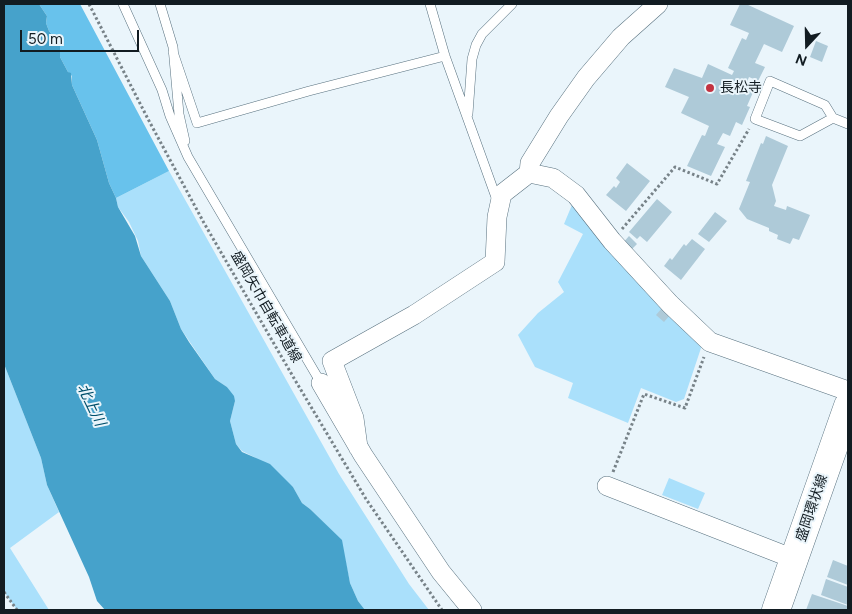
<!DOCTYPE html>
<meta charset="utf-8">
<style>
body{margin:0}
#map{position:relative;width:852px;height:614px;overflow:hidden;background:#eaf5fb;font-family:Figtree,sans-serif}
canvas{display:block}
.frame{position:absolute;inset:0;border:5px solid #121c22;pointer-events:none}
.north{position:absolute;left:782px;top:20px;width:50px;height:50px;-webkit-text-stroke:4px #eaf5fb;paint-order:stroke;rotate:201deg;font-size:14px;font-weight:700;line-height:20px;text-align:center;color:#121c22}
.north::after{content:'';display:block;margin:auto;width:18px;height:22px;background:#121c22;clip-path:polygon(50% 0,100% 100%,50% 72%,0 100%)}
.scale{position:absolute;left:20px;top:30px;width:119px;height:22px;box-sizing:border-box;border:2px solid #121c22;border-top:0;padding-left:6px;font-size:15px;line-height:18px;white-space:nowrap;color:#121c22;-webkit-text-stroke:4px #eaf5fb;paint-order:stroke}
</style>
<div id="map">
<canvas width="852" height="614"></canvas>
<div class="frame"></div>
<div class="north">N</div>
<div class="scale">50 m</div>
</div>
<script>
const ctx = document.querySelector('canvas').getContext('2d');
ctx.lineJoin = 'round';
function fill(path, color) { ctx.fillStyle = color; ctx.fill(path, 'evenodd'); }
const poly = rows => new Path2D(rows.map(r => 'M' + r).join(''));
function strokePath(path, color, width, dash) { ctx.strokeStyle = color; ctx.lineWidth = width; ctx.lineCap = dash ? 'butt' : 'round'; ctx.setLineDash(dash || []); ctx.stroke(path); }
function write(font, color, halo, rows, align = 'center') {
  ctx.font = font + ' Figtree,"Noto Sans JP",sans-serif'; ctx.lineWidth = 4; ctx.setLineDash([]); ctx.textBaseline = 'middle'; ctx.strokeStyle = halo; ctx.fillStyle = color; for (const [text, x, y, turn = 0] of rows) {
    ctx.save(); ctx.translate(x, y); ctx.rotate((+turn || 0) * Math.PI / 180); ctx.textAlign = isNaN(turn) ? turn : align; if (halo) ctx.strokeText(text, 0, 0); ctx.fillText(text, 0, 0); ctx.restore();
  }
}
fill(poly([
 [169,171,339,474,409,584,429,610,365,610,358,601,350,583,341,540,310,509,302,503,293,487,254,457,242,451,236,444,230,421,235,401,227,387,215,379,181,329,170,301,141,256,138,241,129,222,118,207,116,198],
 [574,200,699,341,701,348,684,399,676,402,641,388,628,423,568,398,573,383,535,367,518,335,538,313,564,292,558,282,583,234,564,224],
 [4,364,41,458,47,485,59,512,10,548,49,610,17,610,4,592],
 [669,478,705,493,698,509,662,495]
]), '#aae0fb');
fill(poly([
 [39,4,80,4,169,171,116,198,109,183,97,140,72,85,72,76,68,72,60,57,60,44,49,31,46,23,47,16]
]), '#68c2ec');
fill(poly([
 [4,4,39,4,47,16,46,23,49,31,60,44,60,57,68,72,71,73,72,85,97,140,109,183,116,198,118,207,135,236,141,256,170,301,181,329,189,342,215,379,227,387,234,396,235,401,230,421,236,444,242,452,270,464,293,487,302,503,310,509,342,540,350,583,358,601,365,610,105,610,97,601,89,577,47,485,41,458,4,364]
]), '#46a2cb');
fill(poly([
 [740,4,746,4,794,26,782,52,764,44,755,63,765,67,758,81,749,77,745,87,754,90,747,106,750,107,742,125,736,122,730,136,723,133,717,144,725,147,711,176,687,166,702,135,705,136,709,126,681,113,689,97,665,87,674,68,702,78,708,64,732,75,734,71,728,68,742,38,746,40,749,33,730,25],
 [816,41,828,46,822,62,810,57],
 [766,136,788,146,772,185,776,201,774,206,786,210,787,206,810,215,799,240,793,238,790,244,777,239,778,235,769,231,769,228,747,219,739,209,750,182,746,181,761,143,763,144],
 [627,163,650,181,626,211,606,195,614,186,616,188,620,182,616,178],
 [657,199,672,212,647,242,640,236,637,239,629,232],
 [715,212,727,221,709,242,698,234],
 [629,236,637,244,630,251,622,244],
 [692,239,705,249,681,280,664,266,670,258,672,260,684,244,686,246],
 [662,308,670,315,664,322,656,315],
 [833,560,848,566,848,585,827,577],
 [826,579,848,587,848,605,821,595],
 [812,594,848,606,848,610,806,610]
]), '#aecad8');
const service = poly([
 [123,4,162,90,170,116,188,157,321,383],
 [160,4,173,47,179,114,185,141],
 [430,4,445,56,497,200],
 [173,52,197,123,309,91,445,56],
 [468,114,472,59,476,45,482,34,512,4],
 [833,118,800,136,755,119,770,81,825,105,833,118,848,124]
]);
const minor = poly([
 [529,173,530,163,559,116,586,78,621,37,658,4],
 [321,383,363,455,441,572,472,610],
 [358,447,354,418,332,361,414,315,495,262,497,217,502,194,529,173,553,178,576,195,612,241,670,304,710,342,848,391],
 [607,486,794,559]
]);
const primary = poly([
 [776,610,848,406]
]);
strokePath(service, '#58717f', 10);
strokePath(minor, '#58717f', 20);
strokePath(primary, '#58717f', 29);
strokePath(poly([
 [89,4,148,119,204,223,295,380,366,499,442,610],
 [622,229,675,167,717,184,749,129],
 [613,472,644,394,685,408,704,357],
 [4,592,17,610]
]), '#778288', 3, [2.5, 2.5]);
strokePath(service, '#fff', 9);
strokePath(minor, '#fff', 19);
strokePath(primary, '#fff', 28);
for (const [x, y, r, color] of [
 [710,88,5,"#c33341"]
]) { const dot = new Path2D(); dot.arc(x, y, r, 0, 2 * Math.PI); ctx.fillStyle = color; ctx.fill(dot); strokePath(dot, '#eaf5fb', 2); }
write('14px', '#121c22', '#eaf5fb', [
 ["長松寺",720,88]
], 'left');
write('14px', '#121c22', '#eaf5fb', [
 ["盛岡矢巾自転車道線",266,307,60],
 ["盛岡環状線",812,508,-71]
]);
write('italic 15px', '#004f6b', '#eaf5fb', [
 ["北上川",91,405,64]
]);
</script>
